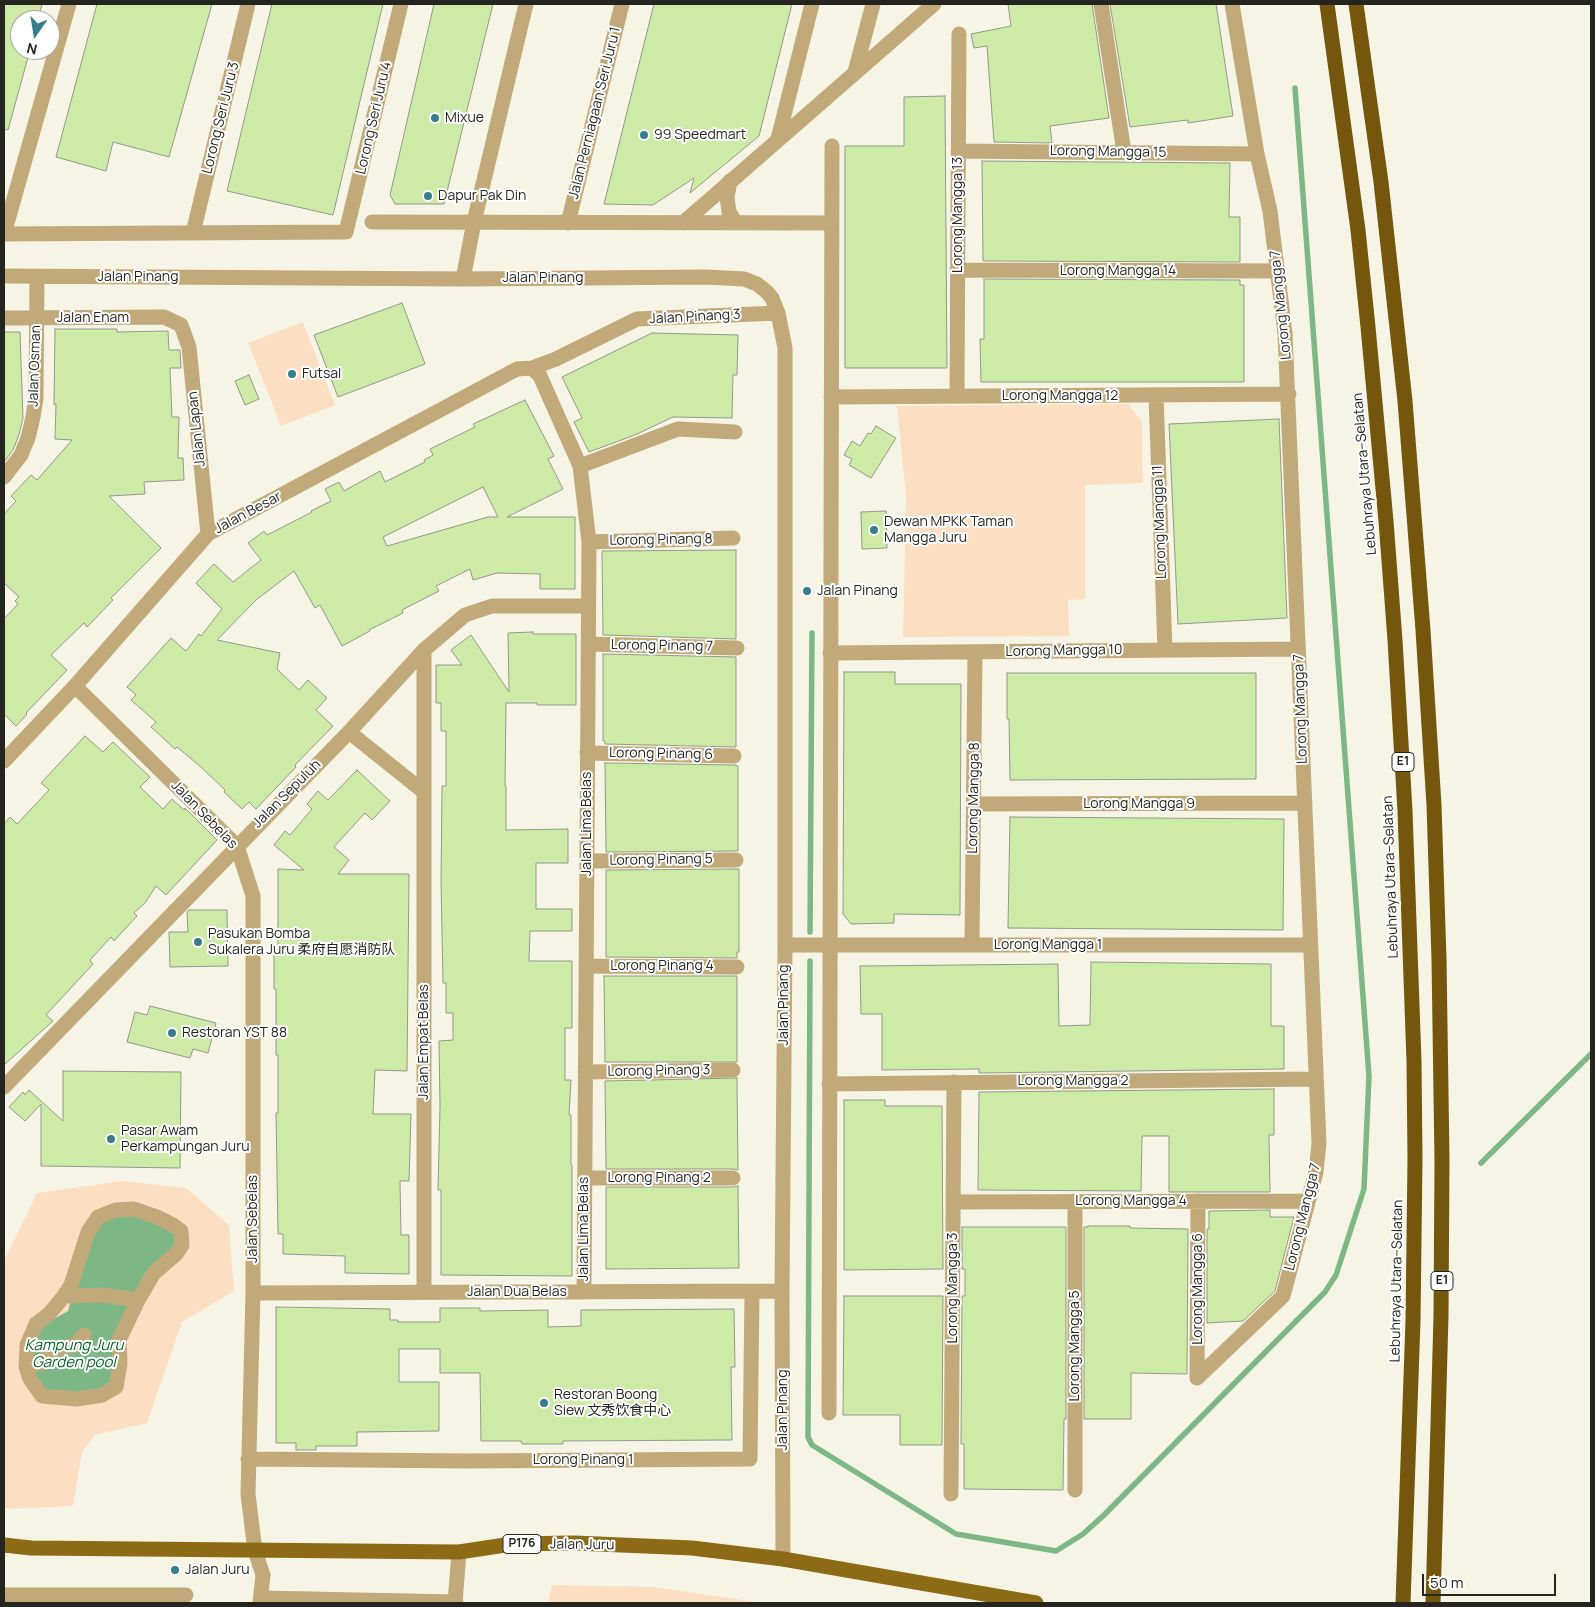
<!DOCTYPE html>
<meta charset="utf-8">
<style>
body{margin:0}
#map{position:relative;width:1595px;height:1607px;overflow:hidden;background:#f6f5e5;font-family:Manrope,sans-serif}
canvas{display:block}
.frame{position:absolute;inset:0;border:5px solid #25251f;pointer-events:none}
.north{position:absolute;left:10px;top:10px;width:50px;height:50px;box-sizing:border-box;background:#fff;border:1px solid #a8a8a5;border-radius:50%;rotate:193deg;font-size:14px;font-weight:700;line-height:20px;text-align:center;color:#25251f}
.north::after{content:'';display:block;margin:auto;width:18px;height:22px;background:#377d8a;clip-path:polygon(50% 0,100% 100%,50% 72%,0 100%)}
.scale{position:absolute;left:1422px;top:1574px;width:134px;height:22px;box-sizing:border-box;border:2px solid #25251f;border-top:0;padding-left:6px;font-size:15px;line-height:18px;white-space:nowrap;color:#25251f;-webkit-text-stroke:4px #fff;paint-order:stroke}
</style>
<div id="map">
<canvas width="1595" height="1607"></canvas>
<div class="frame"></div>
<div class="north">N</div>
<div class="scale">50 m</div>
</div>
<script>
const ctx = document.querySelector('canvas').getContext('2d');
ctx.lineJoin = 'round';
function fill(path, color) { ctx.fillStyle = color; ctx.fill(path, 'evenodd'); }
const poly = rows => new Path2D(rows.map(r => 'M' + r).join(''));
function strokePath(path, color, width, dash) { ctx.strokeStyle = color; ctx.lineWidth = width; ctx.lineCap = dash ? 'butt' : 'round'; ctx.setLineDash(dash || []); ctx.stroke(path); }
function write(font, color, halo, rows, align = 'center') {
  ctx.font = font + ' Manrope,"Noto Sans SC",sans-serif'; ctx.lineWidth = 4; ctx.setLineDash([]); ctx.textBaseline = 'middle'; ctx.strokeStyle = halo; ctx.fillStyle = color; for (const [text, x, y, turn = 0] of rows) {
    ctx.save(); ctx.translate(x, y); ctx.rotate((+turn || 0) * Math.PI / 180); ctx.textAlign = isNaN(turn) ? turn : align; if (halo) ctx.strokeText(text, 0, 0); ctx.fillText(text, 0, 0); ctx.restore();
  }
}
fill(poly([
 [303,322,335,405,281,426,248,343],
 [1128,404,1142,421,1143,483,1085,485,1085,599,1068,600,1069,636,903,637,906,497,897,406],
 [123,1181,186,1188,229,1225,234,1291,182,1322,147,1423,95,1435,82,1452,73,1506,4,1509,4,1261,37,1193],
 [552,1585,654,1587,764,1603,548,1603]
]), '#fcdec3');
fill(poly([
 [137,1212,174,1232,175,1243,172,1253,154,1263,145,1273,113,1340,113,1384,97,1392,45,1394,29,1369,36,1338,43,1325,68,1311,91,1233,102,1218]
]), '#7db785');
strokePath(poly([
 [810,932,812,633],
 [810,961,808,1437,812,1445,956,1534,1056,1551,1083,1534,1103,1516,1325,1292,1336,1275,1364,1189,1369,1076,1295,88],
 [1481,1163,1591,1054]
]), '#7db785', 5.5);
const building = poly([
 [4,4,42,4,38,20,20,20,20,50,30,50,8,130,4,129,4,4],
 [97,4,212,4,169,157,113,142,106,171,56,157,97,4],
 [272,4,383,4,333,215,227,191,272,4],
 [434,4,493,4,444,204,395,204,390,195,434,4],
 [654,4,792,4,759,136,690,193,694,178,653,205,604,204,654,4],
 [1008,4,1092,4,1109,118,1050,126,1052,143,994,142,987,46,974,48,971,34,1011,26,1008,4],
 [1110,4,1216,4,1233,116,1188,123,1188,120,1130,127,1110,4],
 [945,96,947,368,845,368,845,146,904,146,904,97,945,96],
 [982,161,1230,163,1229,217,1240,217,1240,262,983,261,982,161],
 [984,279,1240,280,1240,285,1244,285,1244,382,981,382,980,339,984,339,984,279],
 [402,303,425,364,338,397,314,335,402,303],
 [55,329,117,329,117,332,168,331,169,350,180,350,181,368,170,368,172,417,179,417,178,458,183,458,184,480,144,482,145,494,109,496,161,548,111,598,113,600,87,627,84,623,51,655,67,670,26,713,27,714,16,726,4,714,4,619,18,604,15,601,19,597,4,583,4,514,16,501,11,496,31,475,37,480,72,440,55,439,56,404,54,405,55,329],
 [4,332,20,332,23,418,19,435,13,450,4,462,4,332],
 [652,333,738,335,737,375,733,375,732,418,673,417,635,435,589,452,574,422,582,418,562,377,652,333],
 [249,375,259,399,245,405,235,381,249,375],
 [525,400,554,456,548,459,563,489,507,517,575,517,575,589,540,589,540,574,497,573,473,580,470,569,436,586,439,591,402,610,403,613,369,630,370,631,342,646,320,605,315,608,294,571,256,600,217,640,280,653,277,669,299,690,308,680,327,698,316,710,333,726,295,765,296,767,256,809,249,802,242,809,224,792,225,790,201,767,177,747,175,749,151,727,156,722,131,700,136,695,127,687,171,638,186,651,199,634,201,636,222,609,196,583,214,564,233,582,261,560,248,543,264,531,267,535,312,512,311,511,331,501,325,489,339,482,344,491,380,471,385,482,425,462,424,460,433,455,430,449,475,427,473,424,525,400],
 [483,487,498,517,488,517,387,546,383,537,483,487],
 [1279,419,1287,618,1178,624,1169,424,1279,419],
 [876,426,896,438,871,478,849,465,852,459,844,455,852,441,860,446,868,433,871,434,876,426],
 [886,511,887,548,862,549,861,512,886,511],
 [736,550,736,639,603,635,602,551,736,550],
 [533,632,533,634,576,634,576,705,537,705,537,703,506,703,505,786,506,786,506,830,568,829,568,863,536,863,536,909,572,909,572,931,530,931,529,961,572,961,572,1028,565,1028,565,1080,571,1080,569,1115,571,1115,571,1165,572,1165,572,1276,441,1275,441,1190,438,1190,440,1106,439,1041,453,1040,453,1013,446,1013,446,983,443,983,441,881,442,786,446,786,446,731,441,731,441,703,436,703,436,665,462,665,451,650,471,635,509,692,508,633,533,632],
 [603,654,736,657,736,747,605,744,605,741,603,741,603,654],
 [844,672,895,672,895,684,961,684,960,915,894,914,894,923,851,924,843,914,844,672],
 [1007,673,1256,673,1256,779,1010,780,1009,719,1007,719,1007,673],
 [85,736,103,752,113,742,150,777,140,787,163,809,172,799,184,810,185,808,217,840,166,895,156,886,145,903,134,913,137,916,114,941,111,937,90,960,93,964,46,1015,53,1021,4,1065,4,824,10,817,17,824,49,790,41,783,85,736],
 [605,763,736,765,736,766,738,766,738,851,606,852,605,763],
 [357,770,390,801,372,820,365,813,334,847,349,860,338,874,409,874,407,1071,375,1070,373,1114,411,1114,409,1181,400,1181,401,1235,409,1235,409,1274,345,1273,345,1256,283,1254,283,1234,278,1234,276,1113,278,1113,278,1055,276,1055,276,989,274,989,274,950,278,950,278,869,304,870,274,845,285,831,290,835,312,809,307,804,318,791,328,800,357,770],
 [1010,817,1284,819,1283,930,1008,928,1010,817],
 [736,869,739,869,739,952,737,952,737,958,606,957,606,870,736,869],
 [189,910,227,910,228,966,170,967,169,932,188,932,187,912,189,910],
 [1091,962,1271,964,1271,1026,1284,1026,1284,1069,979,1073,979,1069,882,1070,882,1014,861,1014,860,966,1058,964,1059,1026,1090,1025,1091,962],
 [604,976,737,976,737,1062,605,1062,604,976],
 [150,1006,216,1023,208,1053,193,1049,190,1058,127,1042,135,1012,147,1015,150,1006],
 [63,1071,181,1072,180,1168,41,1166,41,1104,25,1121,9,1107,23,1092,25,1095,29,1090,63,1121,63,1071],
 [737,1078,738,1170,733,1169,606,1169,605,1081,737,1078],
 [1274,1089,1274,1135,1269,1135,1270,1192,1169,1192,1169,1136,1142,1136,1141,1191,978,1190,979,1092,1274,1089],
 [844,1100,885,1100,885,1106,942,1106,943,1269,844,1270,844,1100],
 [738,1186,739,1268,606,1269,606,1187,733,1187,738,1186],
 [1270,1210,1270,1217,1294,1217,1275,1291,1243,1321,1207,1323,1207,1229,1209,1229,1209,1211,1270,1210],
 [1088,1226,1130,1226,1130,1228,1188,1229,1187,1374,1131,1373,1131,1419,1084,1419,1084,1227,1088,1227,1088,1226],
 [962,1227,1066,1227,1066,1419,1064,1419,1063,1490,964,1489,964,1444,961,1444,962,1296,965,1296,965,1269,962,1269,962,1227],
 [844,1296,943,1296,942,1445,900,1445,900,1415,843,1415,844,1296],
 [276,1307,390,1309,390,1320,398,1320,398,1322,440,1322,440,1308,480,1308,480,1311,548,1310,548,1327,581,1326,581,1310,734,1309,735,1367,731,1367,732,1440,563,1441,563,1444,522,1444,521,1441,481,1441,480,1373,440,1373,440,1349,399,1349,399,1382,439,1382,439,1431,357,1432,357,1446,316,1446,316,1450,296,1450,296,1443,276,1443,276,1307]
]);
fill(building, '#cdeaa6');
strokePath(building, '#93998b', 1);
strokePath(poly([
 [1101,4,1124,152],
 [855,72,873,4],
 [778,139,812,4],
 [958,151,1257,154],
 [730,181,727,197,729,212,736,223],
 [372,222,831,223],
 [568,223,622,4],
 [683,223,934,4],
 [193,233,248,4],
 [4,234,346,232,401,4],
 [4,234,69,4],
 [957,270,1278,271],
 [4,276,463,279,706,277,744,279,757,284,767,292,772,298,778,313,785,348,785,945,782,1291,783,1559],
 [463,279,474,222,526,4],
 [4,318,164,317,181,325,189,347,208,534],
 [532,368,540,376,580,466,589,542,584,1292],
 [1156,395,1165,650],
 [957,396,959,34],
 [831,397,1289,394],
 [580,466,678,429,735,432],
 [4,477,21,455,28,438,33,417,36,398,37,276],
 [589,542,733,538],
 [588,644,737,648],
 [424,650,424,1292],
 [830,653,1298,649],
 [75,686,237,846,253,896,253,1293,248,1494,255,1551,263,1575,260,1603],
 [349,732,424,792],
 [587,753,734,756],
 [4,761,75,686,208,534,517,369,532,368,556,359,637,319,778,313],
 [974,804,1305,803],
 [587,861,736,860],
 [785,945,1310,945],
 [972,945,975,652],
 [586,966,737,967],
 [585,1072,733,1070],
 [829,1084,1316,1079],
 [4,1087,349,732,424,650,465,615,492,606,588,606],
 [585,1178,733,1178],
 [953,1202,1308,1201],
 [253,1293,782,1291],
 [64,1296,71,1285,88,1232,98,1217,116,1210,134,1209,157,1217,173,1225,181,1231,182,1245,176,1254,154,1273,138,1300,119,1340,120,1364,116,1387,102,1395,77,1399,42,1396,30,1379,26,1367,27,1345,36,1324,49,1314,64,1296,102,1295,138,1300],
 [26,1367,42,1363,51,1350,75,1345,84,1335],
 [1197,1378,1283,1296,1316,1172,1319,1143,1285,333,1270,211,1257,154,1232,4],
 [1197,1378,1198,1201],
 [829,1413,832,146],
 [248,1459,468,1461,750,1459,752,1291],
 [1075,1490,1075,1201],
 [951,1494,954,1082],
 [4,1595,186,1595],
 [261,1598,456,1602],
 [455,1603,459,1552]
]), '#c1a97a', 15);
strokePath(poly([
 [4,1545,31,1548,459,1552,512,1544,574,1543,692,1548,783,1559,1036,1603]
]), '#8d6b16', 15);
strokePath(poly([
 [1327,4,1358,230,1368,327,1386,521,1395,640,1405,811,1414,1061,1415,1159,1413,1321,1403,1603],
 [1356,4,1381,182,1405,401,1423,630,1434,805,1439,959,1442,1160,1441,1316,1433,1603]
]), '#74560c', 15);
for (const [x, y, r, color] of [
 [435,118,5,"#377d8a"],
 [644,135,5,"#377d8a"],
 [428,196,5,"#377d8a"],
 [292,374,5,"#377d8a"],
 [874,530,5,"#377d8a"],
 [807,591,5,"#377d8a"],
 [198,942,5,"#377d8a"],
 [172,1033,5,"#377d8a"],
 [111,1139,5,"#377d8a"],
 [544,1403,5,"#377d8a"],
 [175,1570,5,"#377d8a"]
]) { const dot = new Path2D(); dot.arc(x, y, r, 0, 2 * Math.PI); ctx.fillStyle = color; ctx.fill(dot); strokePath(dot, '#fff', 2); }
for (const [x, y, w] of [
 [1403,762,22],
 [1442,1281,22],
 [522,1544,38]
]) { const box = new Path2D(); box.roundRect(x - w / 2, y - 9.5, w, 19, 4); ctx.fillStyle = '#fff'; ctx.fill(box); strokePath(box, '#25251f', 1); }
write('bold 12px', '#25251f', null, [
 ["E1",1403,762],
 ["E1",1442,1281],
 ["P176",522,1544]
]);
write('14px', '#25251f', '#fff', [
 ["Jalan Perniagaan Seri Juru 1",595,113,-76],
 ["Lorong Seri Juru 3",221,118,-76],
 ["Lorong Seri Juru 4",374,118,-77],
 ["Lorong Mangga 15",1108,152,1],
 ["Lorong Mangga 13",958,215,-90],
 ["Lorong Mangga 14",1118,271],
 ["Jalan Pinang",138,277],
 ["Jalan Pinang",543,278],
 ["Lorong Mangga 7",1281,305,-96],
 ["Jalan Pinang 3",695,317,-3],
 ["Jalan Enam",93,318],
 ["Jalan Osman",35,366,-88],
 ["Lorong Mangga 12",1060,396],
 ["Jalan Lapan",197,429,-96],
 ["Lebuhraya Utara–Selatan",1365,474,-95],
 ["Jalan Besar",248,513,-28],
 ["Lorong Mangga 11",1160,522,-92],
 ["Lorong Pinang 8",661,540,-1],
 ["Lorong Pinang 7",662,646,1],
 ["Lorong Mangga 10",1064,651,-1],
 ["Lorong Mangga 7",1301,709,-92],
 ["Lorong Pinang 6",661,754,1],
 ["Jalan Sepuluh",287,794,-45],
 ["Lorong Mangga 8",974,798,-89],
 ["Lorong Mangga 9",1139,804],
 ["Jalan Sebelas",204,815,46],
 ["Jalan Lima Belas",587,824,-90],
 ["Lorong Pinang 5",661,860,-1],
 ["Lebuhraya Utara–Selatan",1391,877,-92],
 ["Lorong Mangga 1",1048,945],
 ["Lorong Pinang 4",662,966],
 ["Jalan Pinang",784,1005,-90],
 ["Jalan Empat Belas",424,1042,-90],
 ["Lorong Pinang 3",659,1071,-1],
 ["Lorong Mangga 2",1073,1081],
 ["Lorong Pinang 2",659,1178],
 ["Lorong Mangga 4",1131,1201],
 ["Lorong Mangga 7",1303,1217,-76],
 ["Jalan Sebelas",253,1219,-90],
 ["Jalan Lima Belas",584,1229,-90],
 ["Lebuhraya Utara–Selatan",1397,1281,-89],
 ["Lorong Mangga 3",953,1288,-90],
 ["Lorong Mangga 6",1198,1289,-90],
 ["Jalan Dua Belas",517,1292],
 ["Lorong Mangga 5",1075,1346,-90],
 ["Jalan Pinang",783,1410,-90],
 ["Lorong Pinang 1",583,1460],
 ["Jalan Juru",582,1545,1]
]);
write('14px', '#25251f', '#fff', [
 ["Mixue",445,118],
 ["99 Speedmart",654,135],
 ["Dapur Pak Din",438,196],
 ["Futsal",302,374],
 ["Dewan MPKK Taman",884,522],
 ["Mangga Juru",884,538],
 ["Jalan Pinang",817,591],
 ["Pasukan Bomba",208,934],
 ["Sukalera Juru 柔府自愿消防队",208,950],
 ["Restoran YST 88",182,1033],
 ["Pasar Awam",121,1131],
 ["Perkampungan Juru",121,1147],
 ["Restoran Boong",554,1395],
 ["Siew 文秀饮食中心",554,1411],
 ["Jalan Juru",185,1570]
], 'left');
write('italic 15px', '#066426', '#fff', [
 ["Kampung Juru",74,1346],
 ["Garden pool",74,1363]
]);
</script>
